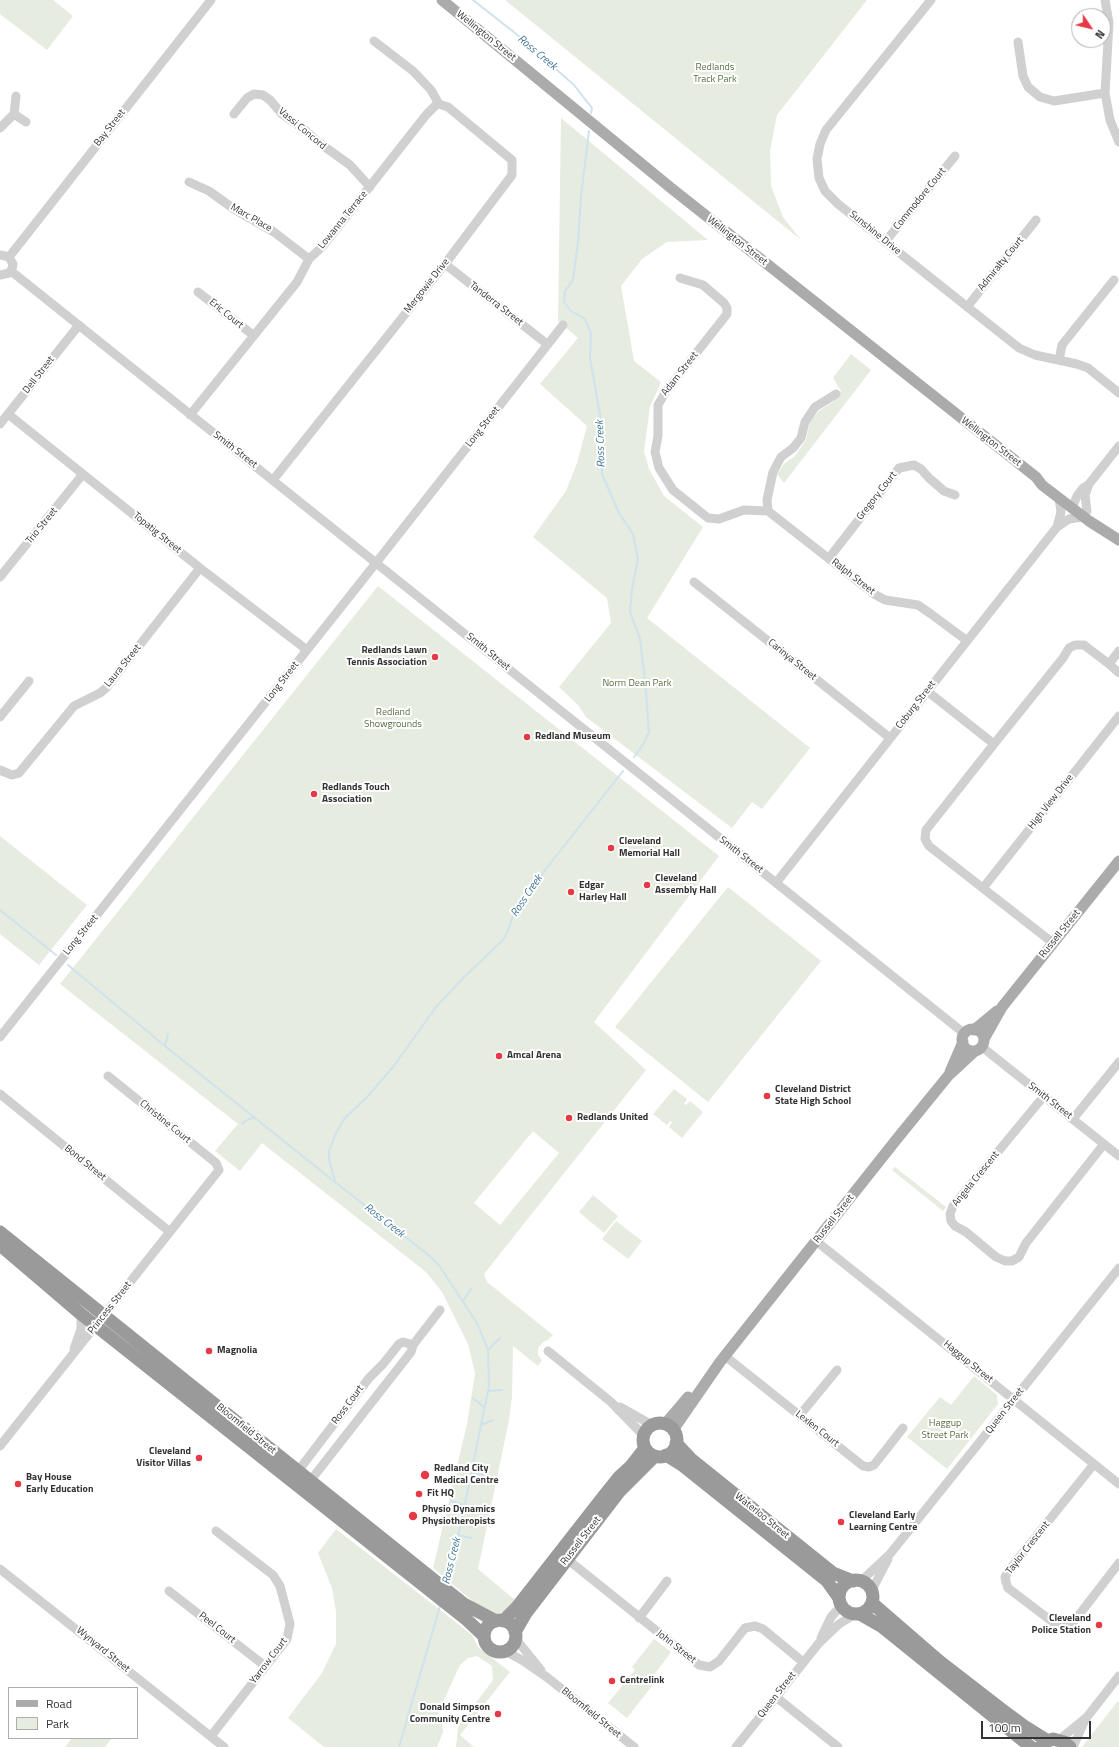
<!DOCTYPE html>
<style>
body{margin:0}
#map{position:relative;width:1119px;height:1747px;overflow:hidden;background:#fff;font-family:"Titillium Web",sans-serif}
canvas{display:block}
.legend{position:absolute;left:8px;top:1687px;width:130px;height:52px;box-sizing:border-box;background:#fff;border:1px solid #adadad;margin:0;padding:5px 7px;list-style:none;font-size:12px;color:#333}
.legend li{display:flex;align-items:center;gap:8px;height:20px}
.legend b{width:20px;border:1px solid #adadad}
.north{position:absolute;left:1071px;top:8px;width:40px;height:40px;box-sizing:border-box;background:#fff;border:1px solid #adadad;border-radius:50%;rotate:125deg;font-size:11px;font-weight:700;line-height:16px;text-align:center;color:#333}
.north::after{content:'';display:block;margin:auto;width:14px;height:18px;background:#e63946;clip-path:polygon(50% 0,100% 100%,50% 72%,0 100%)}
.scale{position:absolute;left:981px;top:1721px;width:110px;height:18px;box-sizing:border-box;border:2px solid #333;border-top:0;padding-left:5px;font-size:12px;line-height:14px;white-space:nowrap;color:#333;-webkit-text-stroke:3px #fff;paint-order:stroke}
</style>
<div id="map">
<canvas width="1119" height="1747"></canvas>
<ul class="legend">
<li><b style="height:5px;background:#ababab"></b>Road</li>
<li><b style="height:11px;background:#e6ecdf"></b>Park</li>
</ul>
<div class="north">N</div>
<div class="scale">100 m</div>
</div>
<script>
const ctx = document.querySelector('canvas').getContext('2d');
ctx.lineJoin = 'round';
function fill(path, color) { ctx.fillStyle = color; ctx.fill(path, 'evenodd'); }
const poly = rows => new Path2D(rows.map(r => 'M' + r).join(''));
function strokePath(path, color, width, dash) { ctx.strokeStyle = color; ctx.lineWidth = width; ctx.lineCap = dash ? 'butt' : 'round'; ctx.setLineDash(dash || []); ctx.stroke(path); }
function write(font, color, halo, rows, align = 'center') {
  ctx.font = font + ' "Titillium Web",sans-serif'; ctx.lineWidth = 4; ctx.setLineDash([]); ctx.textBaseline = 'middle'; ctx.strokeStyle = halo; ctx.fillStyle = color; for (const [text, x, y, turn = 0] of rows) {
    ctx.save(); ctx.translate(x, y); ctx.rotate((+turn || 0) * Math.PI / 180); ctx.textAlign = isNaN(turn) ? turn : align; if (halo) ctx.strokeText(text, 0, 0); ctx.fillText(text, 0, 0); ctx.restore();
  }
}
fill(poly([
 [0,0,53,0,73,16,47,50,0,14],
 [505,0,867,0,777,115,770,151,771,186,783,217,801,240],
 [561,118,708,240,667,242,642,259,621,286,634,361,661,382,650,407,644,451,649,469,664,496,703,527,647,618,810,748,762,809,752,802,732,828,586,717,578,705,559,687,611,623,607,598,533,537,566,491,577,463,587,426,540,384,578,338,558,321],
 [851,354,871,370,784,483,777,474,784,464,795,456,806,440,810,422,819,411,834,401,841,391,833,378],
 [378,586,719,856,594,1022,646,1070,484,1274,487,1282,553,1335,548,1340,543,1342,538,1348,538,1355,542,1360,538,1366,513,1346,512,1397,509,1420,478,1569,515,1600,507,1611,497,1614,486,1612,433,1568,467,1424,475,1373,468,1344,442,1292,426,1272,262,1143,240,1171,215,1151,238,1124,60,984],
 [533,1131,559,1153,500,1225,474,1203],
 [0,836,87,905,39,965,0,934],
 [728,887,821,961,708,1102,615,1027],
 [674,1089,687,1099,684,1104,686,1105,690,1101,703,1112,682,1138,669,1127,672,1122,670,1121,667,1125,653,1114],
 [895,1167,946,1207,943,1211,892,1170],
 [593,1195,618,1216,604,1233,579,1212],
 [616,1221,642,1241,628,1259,602,1239],
 [974,1376,997,1395,998,1404,947,1469,907,1437,940,1397,951,1405],
 [336,1529,472,1635,478,1647,510,1672,460,1735,474,1747,456,1747,458,1728,460,1724,493,1680,492,1666,477,1656,468,1658,460,1665,438,1713,439,1719,442,1724,443,1732,437,1747,324,1747,288,1718,322,1673,336,1644,336,1612,332,1588,318,1553],
 [654,1639,671,1652,651,1679,655,1682,627,1718,608,1703,635,1670,632,1667],
 [1117,1702,1119,1702,1119,1747,1082,1747],
 [72,1738,112,1738,105,1747,65,1747]
]), '#e6ecdf');
strokePath(poly([
 [473,0,515,33,574,85,592,108,591,113],
 [589,131,581,196,578,242,573,280,565,291,564,302,571,311,585,319,591,333,590,358,602,426,602,474,619,513,633,534,638,559,632,589,630,612,640,639,645,680,649,732,644,743,634,757],
 [0,910,56,955],
 [68,965,165,1046,335,1182,426,1253,439,1265,478,1325,488,1350,489,1386,461,1523,446,1585],
 [165,1046,168,1034],
 [242,1124,248,1119,255,1118],
 [335,1181,329,1160,329,1151,336,1133,345,1118,367,1097,393,1067,436,1007,462,979,503,940,508,931,515,910,527,893,623,771],
 [463,1301,471,1289],
 [488,1350,500,1338],
 [488,1391,502,1390],
 [473,1398,485,1408],
 [481,1425,493,1420],
 [471,1472,483,1475],
 [451,1501,464,1505],
 [461,1524,476,1527],
 [458,1535,471,1538],
 [399,1747,440,1606]
]), '#cfe2ee', 2);
strokePath(poly([
 [931,0,826,130,820,144,817,159,819,178,825,191,838,204,1019,348,1035,355,1077,364,1088,368,1119,393],
 [1105,0,1109,23,1105,93,1110,120,1119,142],
 [374,41,413,71,431,90,439,104],
 [1018,42,1023,76,1028,87,1040,97,1054,101,1105,93],
 [16,96,14,114,26,122],
 [234,114,247,98,254,94,263,95,270,100,282,114,305,130,318,142,350,165,370,187],
 [0,128,14,114],
 [189,182,209,191,234,209,274,232,309,259],
 [885,242,955,156],
 [0,255,9,257,13,264,12,269,9,273,0,275],
 [9,257,211,0],
 [445,264,547,344],
 [11,271,965,1034],
 [680,278,703,285,724,303,727,308,727,314,667,390,658,405,658,436,655,452,659,468,673,490,708,518,719,519,744,510,768,511],
 [198,292,253,335],
 [967,307,1036,220],
 [1059,360,1062,345,1114,280],
 [8,414,200,568,307,650],
 [190,415,297,282,309,259,323,246,426,115,436,105,439,104],
 [0,424,79,325],
 [273,480,445,264,512,175,512,160,448,107,439,104],
 [1072,508,1077,496,1083,488,1088,485],
 [768,511,874,594,885,600,918,605,931,614,966,640],
 [768,511,767,500,773,472,781,457,793,448,801,438,805,422,815,407,836,394],
 [1087,511,1085,495,1089,484,1119,446],
 [1057,527,1069,519,1083,517],
 [829,558,899,468,914,465,921,469,929,478,944,491,955,495],
 [0,577,83,474],
 [694,582,890,738],
 [1119,651,1109,664,1119,673],
 [927,691,994,744,926,830,925,839,929,846,1053,943],
 [0,717,29,681],
 [994,744,1063,658,1069,648,1075,645,1084,645,1109,664],
 [0,770,12,775,19,773,74,706,100,693,106,688,200,568],
 [776,883,1057,527,1061,512,1059,498],
 [983,888,1119,716],
 [0,1037,372,568,563,325],
 [982,1047,1119,1156],
 [0,1094,170,1232],
 [1044,1096,953,1206,950,1214,951,1221,955,1226,966,1232,996,1257,1005,1261,1012,1261,1019,1257,1026,1243,1104,1144],
 [1073,1119,1119,1062],
 [816,1241,1119,1484],
 [74,1349,81,1329,81,1314],
 [548,1351,611,1402,643,1435],
 [725,1356,863,1466,869,1467,874,1465,903,1428],
 [620,1407,652,1425],
 [800,1415,837,1370],
 [0,1446,219,1170,216,1163,108,1076],
 [1094,1464,1010,1569,1005,1577,1006,1582,1008,1588,1058,1626,1065,1628,1072,1624,1119,1563],
 [295,1475,369,1378,383,1364,399,1344,403,1342,413,1345],
 [307,1485,411,1352,413,1345,440,1310],
 [567,1559,699,1665,710,1667,719,1661,745,1628,755,1626,763,1629,803,1662],
 [0,1569,224,1747],
 [861,1581,890,1554,1119,1268],
 [872,1590,888,1559],
 [169,1591,265,1666],
 [639,1618,667,1581],
 [515,1638,541,1670],
 [821,1638,831,1617,841,1606],
 [505,1651,522,1660,548,1678,634,1747],
 [776,1697,838,1747],
 [211,1736,287,1639,290,1624,280,1586,273,1575,216,1531],
 [1059,1740,1087,1717,1119,1676],
 [736,1747,819,1643,839,1624,854,1615],
 [1073,1747,1085,1720]
]), '#d0d0d0', 9);
strokePath(poly([
 [442,0,671,188,1036,477,1042,485,1089,521,1119,540],
 '962 1040a11 11 0 1 1 22 0a11 11 0 1 1-22 0Z',
 [974,1030,997,1011],
 [984,1039,1002,1007,1119,861],
 [950,1072,963,1042],
 [665,1424,688,1397],
 [673,1430,720,1362,896,1140,948,1076,975,1051]
]), '#ababab', 11);
strokePath(poly([
 [0,1232,464,1604,496,1621],
 [0,1245,81,1314,467,1620,484,1636],
 '643 1440a17 17 0 1 1 34 0a17 17 0 1 1-34 0Z',
 [676,1443,691,1459,833,1573,853,1581],
 [666,1455,682,1465,827,1581,839,1598],
 '839 1597a17 17 0 1 1 34 0a17 17 0 1 1-34 0Z',
 [872,1603,939,1661,1001,1709,1024,1726,1048,1741],
 [860,1614,881,1626,1031,1747],
 '484 1636a16 16 0 1 1 32 0a16 16 0 1 1-32 0Z',
 [503,1621,517,1607,603,1497,619,1477,631,1466,645,1448],
 [515,1632,526,1613,619,1492,655,1456],
 [1040,1747,1048,1741,1053,1739,1064,1742,1070,1747]
]), '#9a9a9a', 13);
for (const [x, y, r, color] of [
 [435,657,4,"#e63946"],
 [527,737,4,"#e63946"],
 [314,794,4,"#e63946"],
 [611,848,4,"#e63946"],
 [647,885,4,"#e63946"],
 [571,892,4,"#e63946"],
 [499,1056,4,"#e63946"],
 [767,1096,4,"#e63946"],
 [569,1118,4,"#e63946"],
 [209,1351,4,"#e63946"],
 [199,1458,4,"#e63946"],
 [425,1475,5,"#e63946"],
 [18,1484,4,"#e63946"],
 [419,1494,4,"#e63946"],
 [413,1516,5,"#e63946"],
 [841,1522,4,"#e63946"],
 [1099,1625,4,"#e63946"],
 [612,1681,4,"#e63946"],
 [498,1714,4,"#e63946"]
]) { const dot = new Path2D(); dot.arc(x, y, r, 0, 2 * Math.PI); ctx.fillStyle = color; ctx.fill(dot); strokePath(dot, '#fff', 1.5); }
write('10px', '#333', '#fff', [
 ["Wellington Street",486,36,39],
 ["Bay Street",110,128,-52],
 ["Vassi Concord",302,129,40],
 ["Commodore Court",920,199,-51],
 ["Marc Place",251,218,30],
 ["Lowanna Terrace",343,220,-51],
 ["Sunshine Drive",875,233,39],
 ["Wellington Street",737,241,38],
 ["Admiralty Court",1001,264,-51],
 ["Mergowie Drive",427,286,-52],
 ["Tanderra Street",496,304,38],
 ["Eric Court",226,314,39],
 ["Adam Street",680,374,-52],
 ["Dell Street",39,375,-52],
 ["Long Street",483,427,-52],
 ["Wellington Street",991,442,38],
 ["Smith Street",235,450,38],
 ["Gregory Court",877,496,-52],
 ["Trio Street",42,526,-51],
 ["Topatig Street",157,533,39],
 ["Ralph Street",853,577,38],
 ["Smith Street",488,652,39],
 ["Carinya Street",792,660,39],
 ["Laura Street",123,666,-51],
 ["Long Street",282,682,-52],
 ["Coburg Street",916,705,-52],
 ["High View Drive",1051,802,-52],
 ["Smith Street",741,855,38],
 ["Russell Street",1060,934,-51],
 ["Long Street",81,935,-51],
 ["Smith Street",1050,1101,38],
 ["Christine Court",165,1122,39],
 ["Bond Street",85,1163,39],
 ["Angela Crescent",976,1179,-51],
 ["Russell Street",834,1219,-52],
 ["Princess Street",110,1308,-52],
 ["Haggup Street",968,1362,39],
 ["Ross Court",348,1405,-53],
 ["Queen Street",1005,1411,-52],
 ["Bloomfield Street",246,1429,39],
 ["Lexlen Court",817,1429,38],
 ["Waterloo Street",762,1516,39],
 ["Russell Street",581,1541,-52],
 ["Taylor Crescent",1028,1548,-52],
 ["Peel Court",217,1628,38],
 ["John Street",676,1647,38],
 ["Wynyard Street",103,1650,39],
 ["Yarrow Court",269,1661,-53],
 ["Queen Street",777,1695,-52],
 ["Bloomfield Street",591,1713,39]
]);
write('10px', '#56703f', '#fff', [
 ["Redlands",715,68],
 ["Track Park",715,80],
 ["Norm Dean Park",637,684],
 ["Redland",393,713],
 ["Showgrounds",393,725],
 ["Haggup",945,1424],
 ["Street Park",945,1436]
]);
write('bold 10px', '#333', '#fff', [
 ["Redlands Lawn",427,651,"right"],
 ["Tennis Association",427,663,"right"],
 ["Redland Museum",535,737],
 ["Redlands Touch",322,788],
 ["Association",322,800],
 ["Cleveland",619,842],
 ["Memorial Hall",619,854],
 ["Cleveland",655,879],
 ["Assembly Hall",655,891],
 ["Edgar",579,886],
 ["Harley Hall",579,898],
 ["Amcal Arena",507,1056],
 ["Cleveland District",775,1090],
 ["State High School",775,1102],
 ["Redlands United",577,1118],
 ["Magnolia",217,1351],
 ["Cleveland",191,1452,"right"],
 ["Visitor Villas",191,1464,"right"],
 ["Redland City",434,1469],
 ["Medical Centre",434,1481],
 ["Bay House",26,1478],
 ["Early Education",26,1490],
 ["Fit HQ",427,1494],
 ["Physio Dynamics",422,1510],
 ["Physiotheropists",422,1522],
 ["Cleveland Early",849,1516],
 ["Learning Centre",849,1528],
 ["Cleveland",1091,1619,"right"],
 ["Police Station",1091,1631,"right"],
 ["Centrelink",620,1681],
 ["Donald Simpson",490,1708,"right"],
 ["Community Centre",490,1720,"right"]
], 'left');
write('italic 11px', '#3f7597', '#fff', [
 ["Ross Creek",537,53,40],
 ["Ross Creek",601,444,-92],
 ["Ross Creek",527,896,-56],
 ["Ross Creek",384,1221,38],
 ["Ross Creek",452,1561,-76]
]);
</script>
